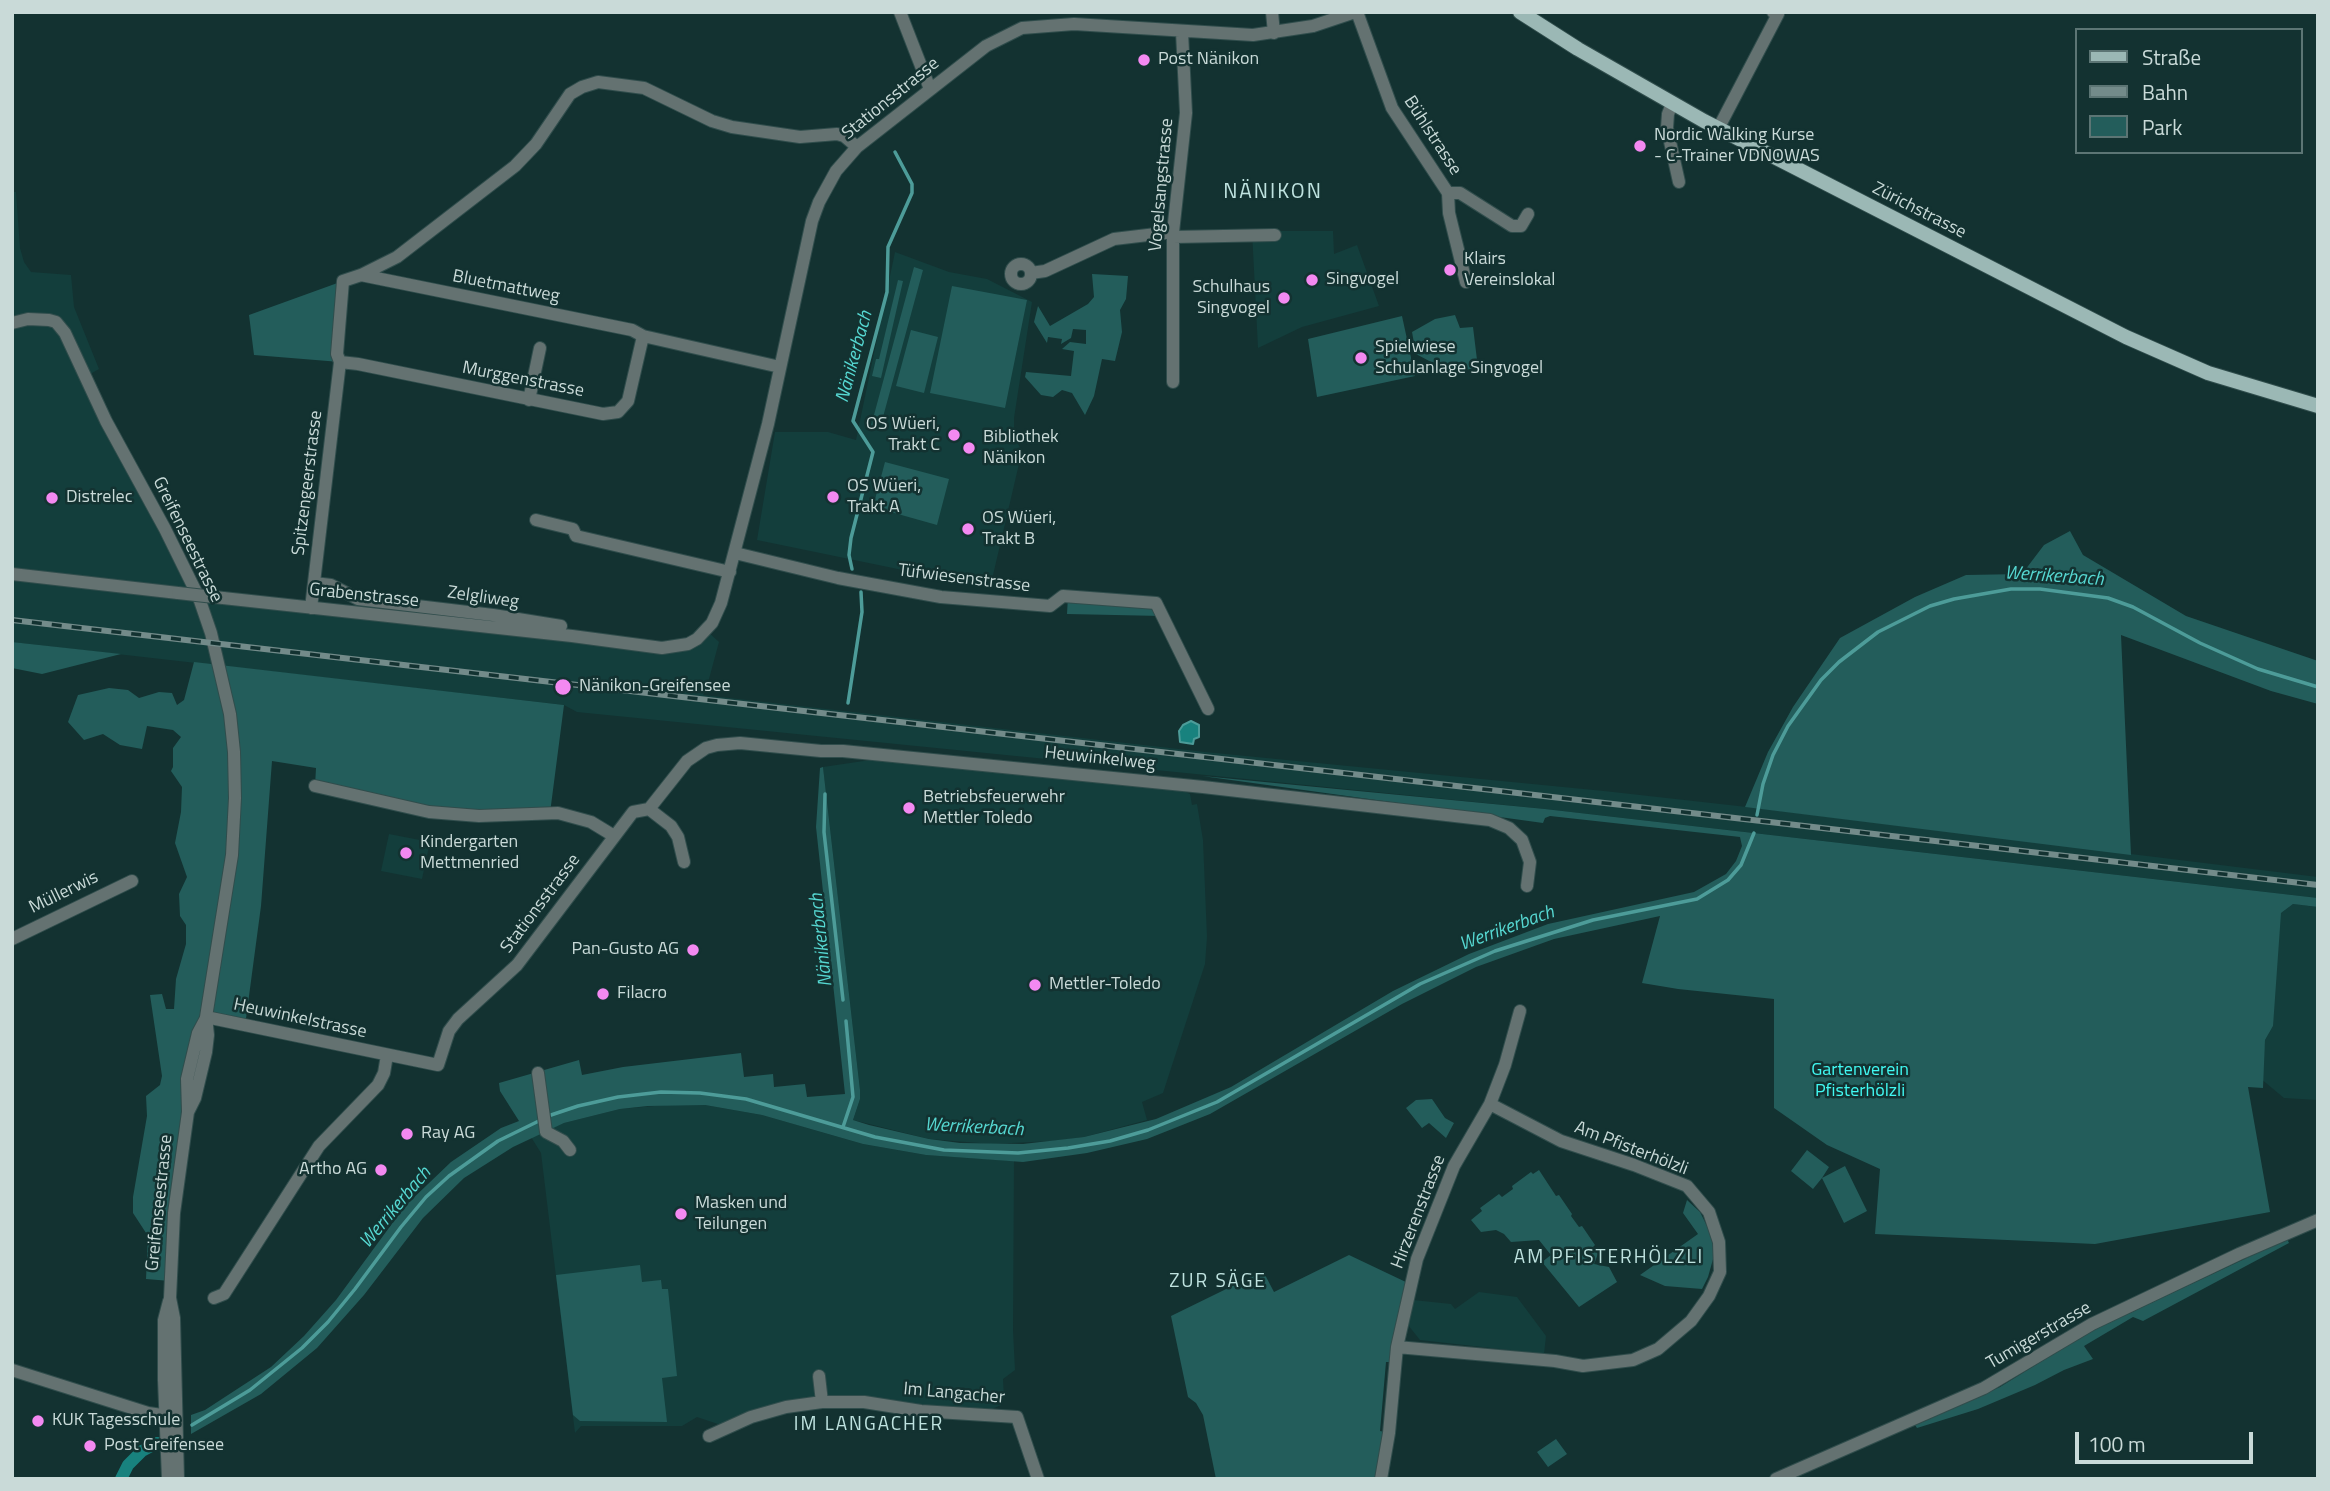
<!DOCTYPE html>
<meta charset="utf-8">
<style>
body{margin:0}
#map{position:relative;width:2330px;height:1491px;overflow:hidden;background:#133231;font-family:"Titillium Web",sans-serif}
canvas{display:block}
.frame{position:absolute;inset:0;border:14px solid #c9dad8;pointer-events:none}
.legend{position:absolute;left:2075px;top:28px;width:228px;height:126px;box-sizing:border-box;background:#133231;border:2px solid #5c7574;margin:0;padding:9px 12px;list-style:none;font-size:21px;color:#c9dad8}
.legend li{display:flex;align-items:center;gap:14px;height:35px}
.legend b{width:35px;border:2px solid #5c7574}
.scale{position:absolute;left:2075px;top:1432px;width:178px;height:32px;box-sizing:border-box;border:4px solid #c9dad8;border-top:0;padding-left:9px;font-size:21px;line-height:24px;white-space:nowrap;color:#c9dad8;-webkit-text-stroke:5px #133231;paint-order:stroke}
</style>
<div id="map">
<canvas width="2330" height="1491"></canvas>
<div class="frame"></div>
<ul class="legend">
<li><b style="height:9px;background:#9bb8b5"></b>Straße</li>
<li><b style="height:9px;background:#738b8a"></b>Bahn</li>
<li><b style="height:19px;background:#235d5b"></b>Park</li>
</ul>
<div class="scale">100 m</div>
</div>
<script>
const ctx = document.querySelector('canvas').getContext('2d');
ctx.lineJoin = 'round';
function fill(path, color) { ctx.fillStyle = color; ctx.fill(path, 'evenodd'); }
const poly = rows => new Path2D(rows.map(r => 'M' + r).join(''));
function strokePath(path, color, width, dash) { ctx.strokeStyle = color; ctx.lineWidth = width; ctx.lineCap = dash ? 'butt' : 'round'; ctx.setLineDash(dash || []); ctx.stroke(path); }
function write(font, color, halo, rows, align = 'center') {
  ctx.font = font + ' "Titillium Web",sans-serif'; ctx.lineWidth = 5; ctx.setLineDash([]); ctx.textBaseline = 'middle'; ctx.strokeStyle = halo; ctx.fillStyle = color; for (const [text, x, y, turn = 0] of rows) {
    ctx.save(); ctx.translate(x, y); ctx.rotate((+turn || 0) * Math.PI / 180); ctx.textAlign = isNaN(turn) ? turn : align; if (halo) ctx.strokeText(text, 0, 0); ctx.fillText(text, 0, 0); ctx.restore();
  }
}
fill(poly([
 [12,192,16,192,20,248,24,262,31,272,71,275,74,307,99,369,85,377,199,598,662,648,706,630,719,642,706,690,703,695,1205,752,1604,791,1765,809,2318,877,2318,898,1545,809,577,712,564,705,12,642],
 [1252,231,1333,231,1334,254,1357,245,1379,306,1302,327,1258,348],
 [895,252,949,272,987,279,1032,302,1014,418,1014,437,1022,451,990,588,757,540,775,432,828,432,856,440],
 [884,758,1181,790,1190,794,1192,805,1197,804,1203,840,1207,937,1205,964,1163,1093,1142,1102,1147,1120,1084,1137,1053,1141,991,1144,929,1139,853,1120,860,1099,860,1090,823,767],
 [389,834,430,842,422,879,381,871],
 [2293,904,2318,907,2318,1100,2284,1098,2260,1078,2265,1040,2273,1026,2266,932,2281,913],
 [677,1104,705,1105,762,1115,863,1144,926,1155,1014,1161,1013,1330,1015,1370,1003,1379,1004,1398,1001,1405,988,1411,930,1406,873,1397,827,1396,721,1425,697,1417,682,1426,581,1426,575,1433,541,1153,531,1137,564,1123,620,1109],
 [1479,1292,1517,1297,1546,1336,1544,1354,1420,1340,1408,1325,1413,1300,1451,1304,1455,1309]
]), '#133e3c');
fill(poly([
 [914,267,923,270,880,428,871,426],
 [1092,274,1128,276,1126,299,1120,310,1122,332,1115,361,1102,359,1094,396,1085,415,1072,393,1062,390,1053,397,1041,395,1025,377,1026,372,1071,376,1074,351,1062,349,1070,342,1086,344,1086,330,1073,329,1071,338,1061,344,1062,339,1048,337,1047,343,1034,322,1038,306,1050,326,1088,304,1094,297],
 [898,280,903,281,881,378,872,376,876,359,879,359],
 [343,281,340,362,254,355,249,315],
 [952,286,1027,300,1005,408,930,393],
 [1455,315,1460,328,1473,327,1478,368,1450,372,1416,354,1412,332,1435,319],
 [1402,316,1415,376,1317,397,1308,339],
 [911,330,938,337,924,393,896,386],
 [885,462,949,479,937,525,873,507],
 [2070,531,2083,555,2186,616,2318,661,2318,704,2271,691,2121,635,2131,855,1745,807,1768,752,1793,707,1840,638,1915,597,1966,575,2022,574,2044,545],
 [1068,596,1156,603,1162,616,1067,614],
 [12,642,121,654,42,674,12,668],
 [194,662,564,705,550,813,479,816,315,786,316,768,272,761,261,906,245,1026,206,1017,170,1281,146,1279,148,1236,133,1213,133,1197,147,1116,146,1096,160,1085,162,1076,150,995,162,994,166,1009,174,1009,176,979,186,944,186,925,180,916,179,894,187,877,175,843,181,812,182,787,171,771,173,767,173,748,181,737,173,730,147,726,142,749,120,745,103,734,84,740,68,722,78,695,109,688,128,690,139,698,159,692,172,693,177,705,184,700],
 [823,767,860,1090,860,1099,853,1120,869,1125,929,1139,960,1143,1023,1144,1084,1137,1156,1119,1231,1087,1393,991,1469,954,1548,924,1694,892,1726,874,1736,861,1742,846,1740,837,1550,816,1545,818,1543,823,1202,776,1545,809,2318,898,2318,907,2293,904,2281,913,2273,1026,2265,1040,2263,1088,2248,1087,2270,1212,2095,1244,1875,1234,1880,1169,1827,1145,1774,1108,1774,999,1678,989,1642,983,1660,916,1554,939,1476,967,1402,1004,1210,1114,1147,1139,1087,1153,1023,1162,926,1155,863,1144,762,1115,705,1105,648,1106,620,1109,564,1123,513,1147,464,1178,423,1218,364,1295,317,1348,261,1394,191,1434,191,1415,205,1410,271,1367,304,1336,336,1300,405,1206,451,1162,501,1128,519,1121,500,1091,499,1083,579,1060,582,1075,623,1067,741,1053,744,1077,773,1074,774,1087,805,1084,807,1097,845,1094,816,827,820,768],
 [1432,1099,1445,1118,1454,1123,1446,1138,1429,1123,1422,1128,1406,1108,1416,1100],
 [1807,1150,1829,1167,1822,1178,1845,1166,1867,1211,1844,1223,1822,1178,1813,1189,1791,1171],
 [1539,1170,1556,1196,1559,1195,1572,1214,1571,1216,1579,1227,1582,1226,1595,1245,1593,1247,1598,1254,1594,1264,1609,1267,1617,1282,1579,1307,1542,1262,1551,1255,1539,1240,1511,1242,1504,1234,1496,1230,1481,1232,1471,1220,1482,1211,1480,1208,1499,1194,1502,1197,1513,1189,1512,1186,1531,1172,1533,1174],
 [1687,1200,1700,1212,1710,1232,1715,1252,1708,1277,1702,1289,1665,1286,1640,1275,1698,1234,1683,1213],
 [2287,1239,2289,1243,2143,1321,2133,1317,2084,1346,2093,1359,2064,1370,2035,1385,1978,1409,1917,1428,1915,1425,2000,1387,2087,1333],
 [1349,1255,1410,1284,1395,1362,1386,1362,1380,1431,1389,1433,1381,1479,1216,1479,1203,1415,1196,1403,1188,1397,1171,1316,1263,1271,1274,1292],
 [640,1265,642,1282,661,1280,662,1289,668,1289,677,1376,662,1378,667,1422,580,1421,573,1415,556,1275],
 [1556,1439,1567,1454,1548,1467,1537,1452]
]), '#235d5b');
const water = poly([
 [1191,721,1199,725,1199,737,1194,739,1193,744,1180,742,1179,731,1183,725,1191,721]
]);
fill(water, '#18827e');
strokePath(water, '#4d9c99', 2);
strokePath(poly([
 [852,569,849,555,851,538,873,452,853,421,887,292,888,247,912,193,912,184,895,152],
 [848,703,862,612,861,592],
 [825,794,824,832,843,1000],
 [1757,815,1763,784,1773,755,1788,726,1821,680,1839,662,1878,632,1930,606,1954,599,2011,589,2040,589,2108,598,2133,607,2200,643,2258,669,2318,687],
 [843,1127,853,1097,846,1021],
 [192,1425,250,1390,302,1348,328,1322,355,1289,401,1227,426,1197,449,1176,498,1141,551,1115,578,1106,618,1097,661,1092,700,1093,746,1099,875,1137,944,1150,1018,1153,1068,1148,1110,1141,1148,1130,1217,1102,1420,984,1495,951,1593,920,1697,899,1728,880,1741,865,1754,833]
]), '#4d9c99', 3.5);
strokePath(poly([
 [121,1479,128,1465,142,1451,157,1443]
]), '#18827e', 12);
const minor = poly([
 [900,12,930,89],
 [1272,12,1274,33],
 [1357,12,1392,108,1448,193,1449,213,1466,282],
 [1672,104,1668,114,1667,128,1679,182],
 [1718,129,1778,14,1773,12],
 [1448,193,1460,193,1512,226,1521,226,1528,214],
 [1173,237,1275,235],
 '1011 274a10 10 0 1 1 20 0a10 10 0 1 1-20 0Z',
 [1031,273,1045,271,1114,239,1173,232],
 [361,275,632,330,643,336,780,367],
 [12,323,28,319,49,320,56,322,65,333,106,421,165,529,199,598,211,633,230,714,234,752,235,798,232,855,206,1017,208,1035,206,1052,195,1098,188,1112,174,1213,170,1298,174,1318,178,1479],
 [340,362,358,364,603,414,618,412,628,401,643,336],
 [1173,382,1173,232,1186,113,1182,32],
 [529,400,540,348],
 [536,520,573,529,576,536,730,572],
 [735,553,838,578,941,597,1050,606,1063,596,1156,603,1208,709],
 [12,574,178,593],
 [314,583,331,585,358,599,493,615,561,626],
 [223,598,572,636,662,648,688,644,697,639,712,623,721,603,768,424,812,221,819,202,836,171,857,147,986,46,1022,28,1074,24,1253,35,1313,26,1355,12],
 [311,608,340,362,337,354,343,281,361,275,397,257,515,166,536,144,570,94,582,87,598,82,644,88,712,121,732,127,800,137,837,134,844,136,857,147],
 [315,786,429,812,479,816,558,813,591,822,614,836],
 [649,809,687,761,706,748,717,745,740,743,821,751,843,751,1203,787,1490,820,1509,828,1522,840,1530,862,1527,886],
 [12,939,132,881],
 [206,1017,438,1065,449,1031,458,1019,517,965,633,812,649,809,671,826,678,837,684,862],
 [538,1073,546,1132,563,1141,570,1150],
 [188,1111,187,1079,198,1033,206,1018],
 [214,1298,224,1294,319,1146,378,1085,384,1073,387,1055],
 [1397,1347,1555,1361,1583,1366,1633,1360,1658,1349,1691,1321,1709,1296,1720,1272,1719,1242,1709,1212,1687,1186,1634,1165,1561,1141,1490,1104],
 [12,1370,148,1413,169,1416],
 [819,1376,822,1402],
 [709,1436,751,1417,786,1407,822,1402,864,1402,921,1411,1017,1417,1038,1479],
 [168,1479,164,1380,164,1320,169,1301],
 [1381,1479,1389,1433,1397,1347,1417,1259,1454,1166,1490,1104,1505,1065,1520,1011],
 [1776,1479,1984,1388,2092,1324,2239,1254,2318,1220]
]);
const major = poly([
 [1520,12,1578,49,1704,121,2126,337,2208,373,2318,406]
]);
strokePath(minor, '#304d4c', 14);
strokePath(major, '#304d4c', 16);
strokePath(minor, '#647271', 12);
strokePath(major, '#9bb8b5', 14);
const rail = poly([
 [12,620,2318,885]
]);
strokePath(rail, '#738b8a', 6);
strokePath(rail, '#133231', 3.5, [10]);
const minorBridge = poly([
 [178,593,223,598]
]);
strokePath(minorBridge, '#304d4c', 14, []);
strokePath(minorBridge, '#647271', 12);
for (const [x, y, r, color] of [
 [1144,60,7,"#f389f1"],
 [1640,146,7,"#f389f1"],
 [1450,270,7,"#f389f1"],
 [1312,280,7,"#f389f1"],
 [1284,298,7,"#f389f1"],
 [1361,358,7,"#f389f1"],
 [954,435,7,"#f389f1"],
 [969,448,7,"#f389f1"],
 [833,497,7,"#f389f1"],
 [52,498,7,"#f389f1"],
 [968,529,7,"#f389f1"],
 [563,687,9,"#f389f1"],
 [909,808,7,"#f389f1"],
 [406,853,7,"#f389f1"],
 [693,950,7,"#f389f1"],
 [1035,985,7,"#f389f1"],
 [603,994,7,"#f389f1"],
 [407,1134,7,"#f389f1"],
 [381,1170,7,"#f389f1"],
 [681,1214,7,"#f389f1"],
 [38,1421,7,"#f389f1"],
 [90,1446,7,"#f389f1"]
]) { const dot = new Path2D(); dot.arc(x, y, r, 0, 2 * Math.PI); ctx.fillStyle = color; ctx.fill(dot); strokePath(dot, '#133231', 2.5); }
write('18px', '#c9dad8', '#133231', [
 ["Post Nänikon",1158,60],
 ["Nordic Walking Kurse",1654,136],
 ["- C-Trainer VDNOWAS",1654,157],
 ["Klairs",1464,260],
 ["Vereinslokal",1464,281],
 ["Singvogel",1326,280],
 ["Schulhaus",1270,288,"right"],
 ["Singvogel",1270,309,"right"],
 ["Spielwiese",1375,348],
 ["Schulanlage Singvogel",1375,369],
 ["OS Wüeri,",940,425,"right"],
 ["Trakt C",940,446,"right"],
 ["Bibliothek",983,438],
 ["Nänikon",983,459],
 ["OS Wüeri,",847,487],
 ["Trakt A",847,508],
 ["Distrelec",66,498],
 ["OS Wüeri,",982,519],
 ["Trakt B",982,540],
 ["Nänikon-Greifensee",579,687],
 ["Betriebsfeuerwehr",923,798],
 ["Mettler Toledo",923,819],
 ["Kindergarten",420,843],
 ["Mettmenried",420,864],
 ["Pan-Gusto AG",679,950,"right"],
 ["Mettler-Toledo",1049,985],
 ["Filacro",617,994],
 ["Ray AG",421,1134],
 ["Artho AG",367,1170,"right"],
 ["Masken und",695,1204],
 ["Teilungen",695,1225],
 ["KUK Tagesschule",52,1421],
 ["Post Greifensee",104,1446]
], 'left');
write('18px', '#c9dad8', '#133231', [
 ["Stationsstrasse",891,99,-39],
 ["Bühlstrasse",1432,136,57],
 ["Vogelsangstrasse",1162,185,-85],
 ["Zürichstrasse",1919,211,27],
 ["Bluetmattweg",506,287,11],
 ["Murggenstrasse",523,380,11],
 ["Spitzengeerstrasse",308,483,-83],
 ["Greifenseestrasse",187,540,64],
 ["Tüfwiesenstrasse",964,579,7],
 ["Grabenstrasse",364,596,6],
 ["Zelgliweg",483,598,8],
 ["Heuwinkelweg",1100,759,6],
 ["Müllerwis",64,893,-26],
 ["Stationsstrasse",541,904,-53],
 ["Heuwinkelstrasse",300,1019,12],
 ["Am Pfisterhölzli",1631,1149,21],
 ["Greifenseestrasse",160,1203,-84],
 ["Hirzerenstrasse",1419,1212,-69],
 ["Tumigerstrasse",2039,1336,-30],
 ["Im Langacher",954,1394,5]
]);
write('18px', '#41f9f2', '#133231', [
 ["Gartenverein",1860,1071],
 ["Pfisterhölzli",1860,1092]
]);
write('italic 19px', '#56d8d2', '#133231', [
 ["Nänikerbach",855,357,-75],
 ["Werrikerbach",2054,577,4],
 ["Werrikerbach",1507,929,-20],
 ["Nänikerbach",822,940,-96],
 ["Werrikerbach",974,1128,3],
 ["Werrikerbach",396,1208,-50]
]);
ctx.letterSpacing = '2px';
write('19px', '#bfe3e0', '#133231', [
 ["AM PFISTERHÖLZLI",1609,1258],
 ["ZUR SÄGE",1218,1282],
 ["IM LANGACHER",869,1425]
]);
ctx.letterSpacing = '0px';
ctx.letterSpacing = '2px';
write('21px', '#bfe3e0', '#133231', [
 ["NÄNIKON",1273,193]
]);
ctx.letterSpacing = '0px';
</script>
